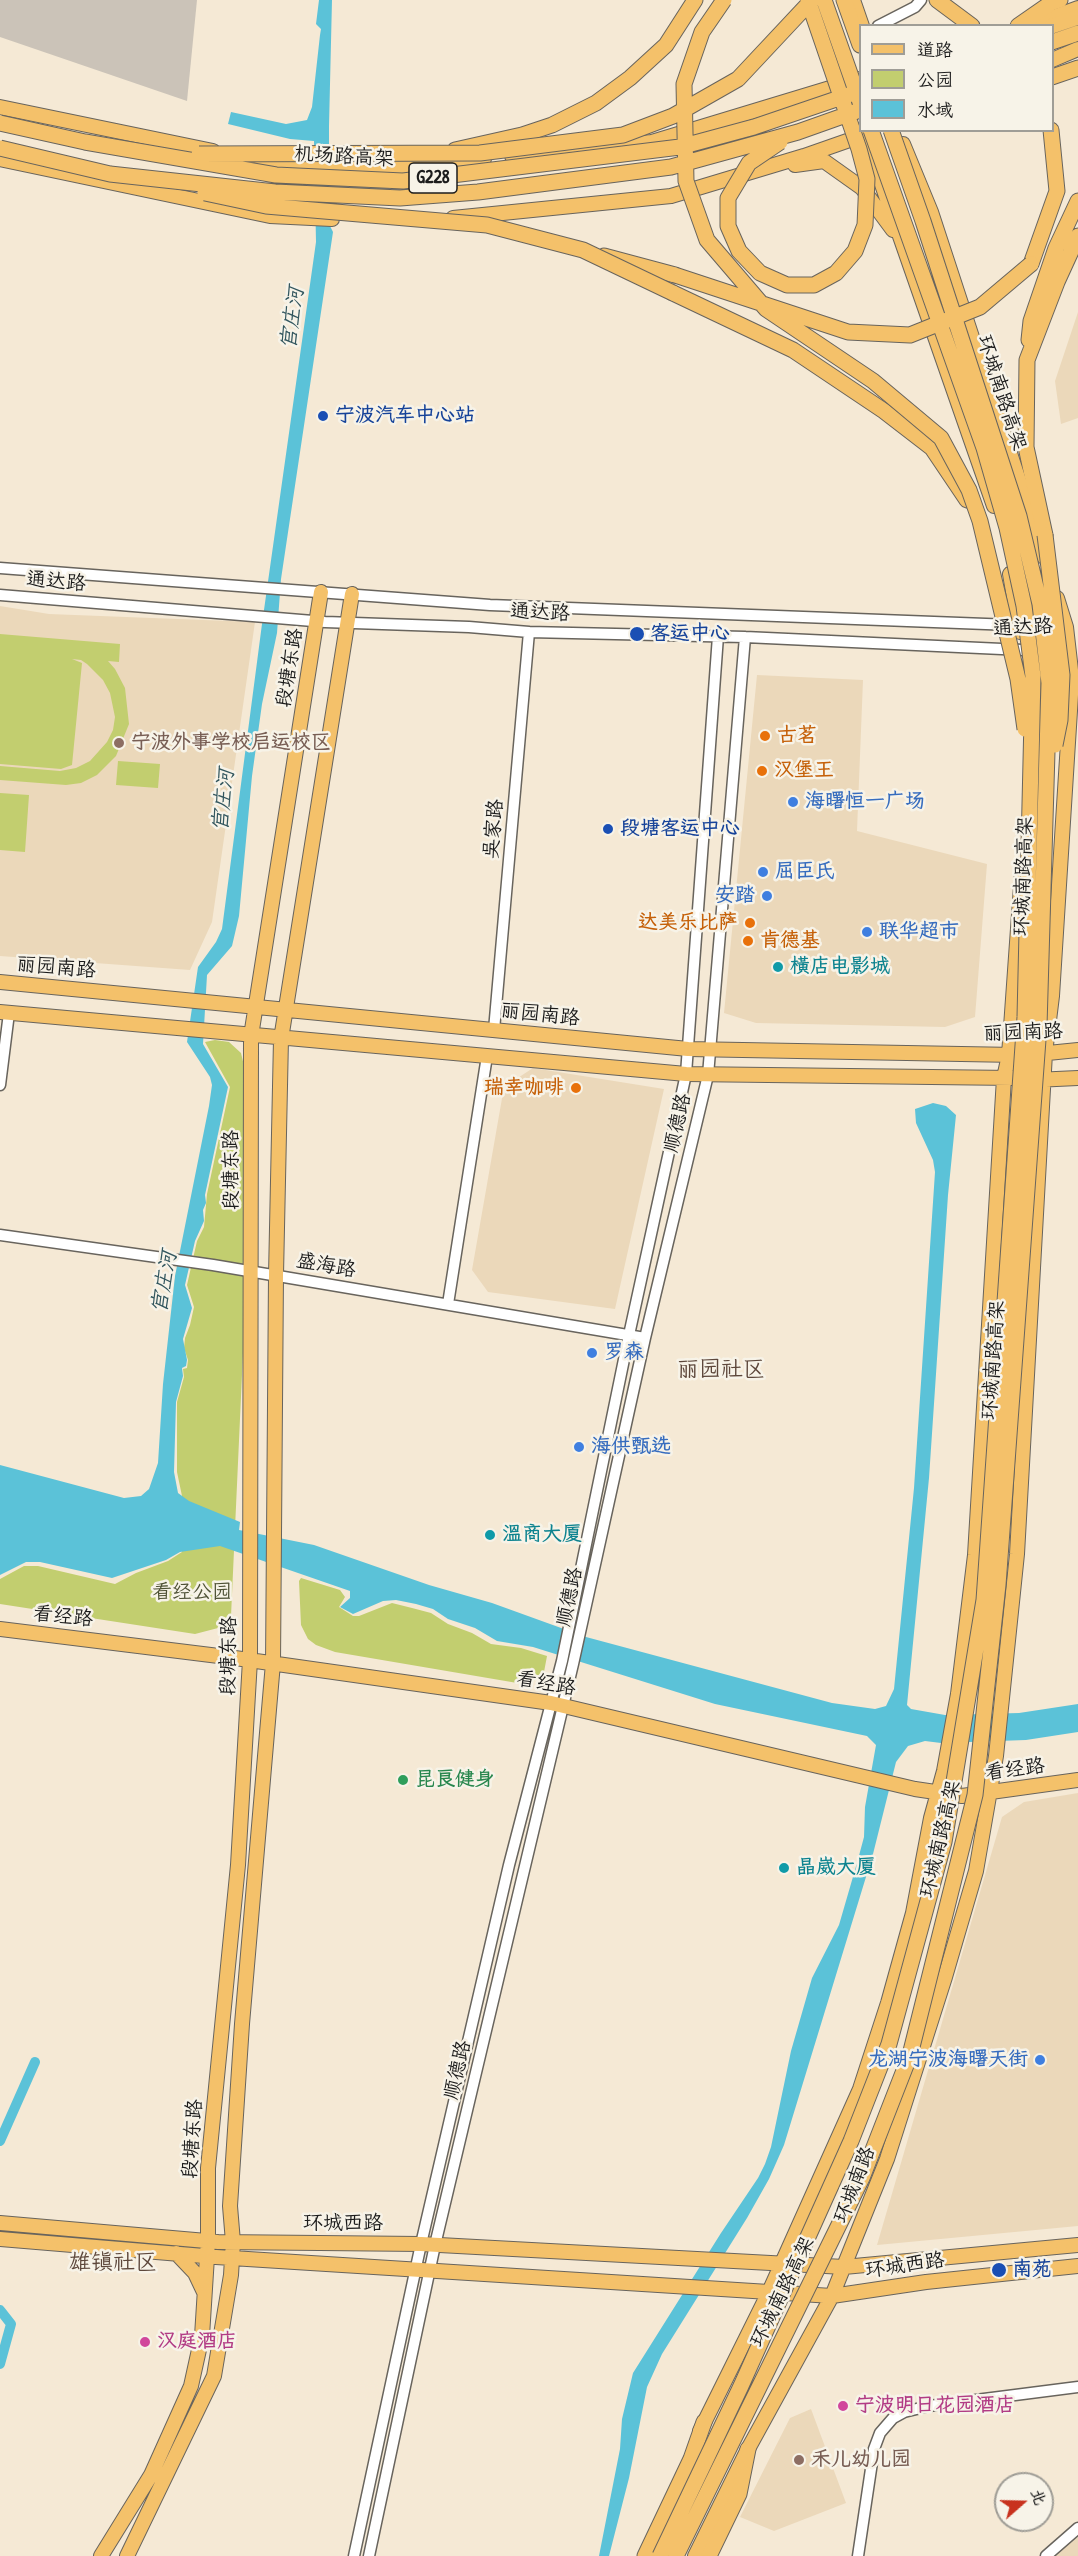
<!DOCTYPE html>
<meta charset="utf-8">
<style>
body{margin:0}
#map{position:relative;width:1078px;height:2556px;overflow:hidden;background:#f5e9d5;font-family:"Patrick Hand","LXGW WenKai TC",sans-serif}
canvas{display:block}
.legend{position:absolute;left:859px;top:24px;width:195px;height:108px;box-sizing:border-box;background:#f7f3e8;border:2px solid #9f9d96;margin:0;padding:8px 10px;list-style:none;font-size:18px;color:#1c1c1c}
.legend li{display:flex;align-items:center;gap:12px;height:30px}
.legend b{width:30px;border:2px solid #9f9d96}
.north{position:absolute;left:994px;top:2472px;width:60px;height:60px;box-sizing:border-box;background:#f7f3e8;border:2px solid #9f9d96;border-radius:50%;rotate:70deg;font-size:16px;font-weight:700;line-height:24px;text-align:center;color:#1c1c1c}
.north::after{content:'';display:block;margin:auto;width:21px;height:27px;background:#c8321e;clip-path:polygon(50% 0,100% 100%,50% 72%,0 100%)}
</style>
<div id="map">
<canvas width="1078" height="2556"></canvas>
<ul class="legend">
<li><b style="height:8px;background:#f4c16a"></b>道路</li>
<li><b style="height:16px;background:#c2ce6f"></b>公园</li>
<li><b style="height:16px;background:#5bc2d8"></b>水域</li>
</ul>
<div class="north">北</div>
</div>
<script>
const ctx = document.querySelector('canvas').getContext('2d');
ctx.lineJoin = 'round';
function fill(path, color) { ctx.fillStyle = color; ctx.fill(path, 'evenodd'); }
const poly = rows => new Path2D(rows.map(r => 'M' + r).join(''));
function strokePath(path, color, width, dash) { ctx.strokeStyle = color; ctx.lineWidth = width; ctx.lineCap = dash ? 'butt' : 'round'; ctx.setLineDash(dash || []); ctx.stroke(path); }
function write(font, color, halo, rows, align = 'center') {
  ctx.font = font + ' "Patrick Hand","LXGW WenKai TC",sans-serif'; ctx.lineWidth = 5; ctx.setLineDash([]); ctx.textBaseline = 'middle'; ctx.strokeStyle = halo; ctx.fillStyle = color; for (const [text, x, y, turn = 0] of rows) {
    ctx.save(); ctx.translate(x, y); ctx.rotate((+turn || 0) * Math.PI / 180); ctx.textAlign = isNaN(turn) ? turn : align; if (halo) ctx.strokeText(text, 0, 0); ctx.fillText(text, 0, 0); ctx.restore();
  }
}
fill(poly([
 [1078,312,1078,418,1061,424,1055,381],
 [0,606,49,614,255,622,212,922,190,970,0,956],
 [757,675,863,680,857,831,987,864,975,1017,945,1027,756,1023,724,1013],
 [533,1068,664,1089,615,1309,488,1292,472,1270,504,1087],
 [1078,1793,1078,2226,877,2245,1002,1817,1024,1802],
 [811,2409,846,2503,774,2531,740,2517,790,2418],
 [1078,2537,1078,2556,1054,2556]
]), '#ebd8ba');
fill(poly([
 [0,0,197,0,187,101,0,37]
]), '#cbc3b8');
fill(poly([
 [0,634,120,644,119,662,108,661,115,669,125,688,129,724,116,756,97,775,81,783,66,785,0,780,0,766,60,771,76,768,90,761,107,742,113,730,115,717,110,693,103,680,87,664,81,660,72,659,82,663,72,765,61,769,0,764],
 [118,761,160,764,158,788,116,785],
 [0,793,29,795,25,852,0,850],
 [215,1040,229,1042,241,1053,245,1070,246,1287,231,1616,218,1628,195,1634,0,1604,0,1579,24,1566,38,1566,115,1584,136,1573,168,1561,182,1552,182,1496,177,1472,177,1402,184,1377,183,1369,187,1368,188,1360,184,1348,185,1338,190,1325,194,1307,187,1285,197,1241,204,1227,207,1194,230,1087,205,1042],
 [301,1578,340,1590,345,1597,339,1607,353,1616,359,1616,392,1603,412,1608,431,1613,448,1624,472,1633,491,1644,521,1648,547,1656,544,1672,529,1685,335,1652,316,1645,308,1639,301,1625,299,1581]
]), '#c2ce6f');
fill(poly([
 [319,0,332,0,329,126,329,224,333,232,281,579,277,633,262,704,252,776,239,916,232,946,207,975,203,1044,228,1087,205,1195,206,1203,203,1210,204,1221,195,1241,185,1285,192,1308,183,1339,187,1360,186,1366,182,1368,183,1376,176,1402,174,1472,178,1493,189,1501,240,1522,239,1530,314,1545,429,1585,492,1603,586,1637,832,1703,875,1709,886,1706,894,1689,914,1488,935,1172,933,1160,916,1123,915,1109,933,1103,946,1106,956,1115,948,1195,929,1478,907,1705,911,1709,945,1715,1019,1713,1078,1704,1078,1732,1026,1740,941,1743,925,1741,908,1746,896,1762,873,1854,784,2145,769,2179,747,2218,662,2354,647,2387,629,2478,609,2556,599,2556,620,2449,622,2419,633,2373,721,2233,758,2178,765,2164,771,2147,791,2051,812,1978,839,1925,857,1863,864,1837,865,1807,876,1745,867,1736,715,1704,533,1647,497,1641,475,1628,448,1619,433,1609,416,1604,396,1600,383,1601,353,1614,340,1607,350,1598,350,1591,220,1546,180,1552,166,1560,112,1578,40,1562,26,1562,0,1575,0,1465,124,1498,141,1496,149,1489,158,1463,163,1384,175,1276,209,1106,212,1085,210,1077,187,1042,198,967,216,942,222,929,262,624,316,242,314,141,290,139,228,124,231,112,286,124,307,120,312,107,320,35,321,29,316,24]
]), '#5bc2d8');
strokePath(poly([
 [0,2141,35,2062],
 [0,2310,11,2324,0,2364]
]), '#5bc2d8', 10);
const minor = poly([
 [878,26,915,7,921,0],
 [0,568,490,605,1012,625],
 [0,595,325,622,469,627,529,632,745,637,1023,650,1036,648],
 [494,1030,529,632],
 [0,1085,9,1013],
 [0,1235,213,1265,645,1338],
 [448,1304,487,1056],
 [354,2556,421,2244,509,1865,562,1661,629,1335,686,1074,718,636],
 [369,2556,435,2245,573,1664,645,1338,708,1075,745,637],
 [858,2556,874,2449,880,2433,893,2418,904,2412,929,2406,1078,2387],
 [1046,2556,1078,2528]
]);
const major = poly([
 [853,0,862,26],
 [1029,26,1078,8],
 [1052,60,1078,49],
 [0,107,213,151],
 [863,130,994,506],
 [903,144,931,212,1044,557],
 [512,156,652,142,860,79],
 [244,158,264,162,394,168,484,159],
 [0,159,270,216,332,219],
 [795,165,824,161,862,188,893,230],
 [453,218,671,196,804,156,864,135],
 [1010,574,1020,632],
 [0,982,688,1049,1016,1055],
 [0,1012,686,1074,1013,1078],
 [1038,1054,1078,1050],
 [1035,1080,1078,1078],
 [0,1629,235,1658,551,1703,915,1789,962,1796,1078,1780],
 [0,2223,218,2242,421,2244,844,2267,1078,2245],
 [0,2239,216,2257,832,2296,926,2282,1078,2266],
 [176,2253,195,2273,204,2292],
 [700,2431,769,2292,860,2089,888,2003,913,1913,931,1818,944,1771,958,1694,975,1555,1004,1078,1009,1055,1022,872],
 [101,2556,151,2475,191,2386,202,2336,208,2241,208,2168,238,1865,250,1660,251,1036,321,592],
 [127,2556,214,2376,231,2275,233,2242,230,2206,242,2024,273,1663,276,1275,281,1039,352,594],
 [695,2556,748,2449,832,2296,887,2159,945,1977,976,1871,996,1756,1017,1554,1045,1053,1052,996,1072,679,1066,627,1057,598]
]);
const highway = poly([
 [844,0,860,45],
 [937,0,972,26],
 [1018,26,1051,3,1060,0],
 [1052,26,1078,17],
 [1052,42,1078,33],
 [1052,77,1078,68],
 [455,150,522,135,552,125,596,103,630,78,666,45,695,0],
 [604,256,675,275],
 [1031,264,1057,191,1051,130],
 [673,293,793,350,884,411,932,448,967,500],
 [1029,340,1031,321,1056,248,1078,201],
 [1045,535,1026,447,1027,360,1057,282,1078,236],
 [645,2556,691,2459,704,2422],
 [709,2556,739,2494,748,2449]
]);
strokePath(minor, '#68645d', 13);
strokePath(major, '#68645d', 16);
strokePath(highway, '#68645d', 17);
strokePath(minor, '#fff', 10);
strokePath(major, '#f4c16a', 14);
strokePath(highway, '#f4c16a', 15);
const highwayBridge = poly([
 [724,0,702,32,684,84,686,181,707,240,766,309,873,381,941,438,969,490,980,521,1018,679,1025,729],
 [824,0,860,102],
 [0,123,85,142,276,175,403,181,680,147,754,127,860,91],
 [780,142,749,163,728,198,728,226,739,251,760,273,787,285,814,285,836,273,855,251,865,225,867,179,859,149,808,0],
 [0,148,110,174,275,192,400,198,478,192,671,167,798,132,860,110],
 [199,154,480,153,623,135,673,116,738,79,812,0],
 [205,193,266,206,487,225,583,250,673,293],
 [675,275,848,332,910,335,980,307,1031,264],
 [1045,535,1062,675,1060,720,1055,745],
 [660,2556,741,2386,851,2141,889,2044,944,1842,984,1600,1025,1017,1033,676,1024,606,1007,528,984,448,871,130],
 [676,2556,862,2178,910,2055,975,1795,998,1585,1039,1026,1049,683,1040,604,1019,516,923,221,891,130]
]);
strokePath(highwayBridge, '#68645d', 17, []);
strokePath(highwayBridge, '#f4c16a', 15);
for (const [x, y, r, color] of [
 [323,416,6,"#1a4fb4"],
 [637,634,8,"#1a4fb4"],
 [765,736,6,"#e8710a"],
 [119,743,6,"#8d6e63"],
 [762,771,6,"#e8710a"],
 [793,802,6,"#3f7fe0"],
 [608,829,6,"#1a4fb4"],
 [763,872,6,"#3f7fe0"],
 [767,896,6,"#3f7fe0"],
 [750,923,6,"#e8710a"],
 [867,932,6,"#3f7fe0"],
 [748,941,6,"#e8710a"],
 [778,967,6,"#0f9aa8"],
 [576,1088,6,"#e8710a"],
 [592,1353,6,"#3f7fe0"],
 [579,1447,6,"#3f7fe0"],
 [490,1535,6,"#0f9aa8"],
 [403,1780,6,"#2e9e5b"],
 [784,1868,6,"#0f9aa8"],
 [1040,2060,6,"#3f7fe0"],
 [999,2270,8,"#1a4fb4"],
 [145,2342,6,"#d1479c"],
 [843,2406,6,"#d1479c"],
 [799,2460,6,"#8d6e63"]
]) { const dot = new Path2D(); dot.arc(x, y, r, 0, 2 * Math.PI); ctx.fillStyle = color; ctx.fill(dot); strokePath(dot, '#f7f3e8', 2); }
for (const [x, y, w] of [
 [433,178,48]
]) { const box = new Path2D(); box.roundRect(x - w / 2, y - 15, w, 30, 4.5); ctx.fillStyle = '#f7f3e8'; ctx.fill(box); strokePath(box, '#1c1c1c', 1.5); }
write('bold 18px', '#1c1c1c', null, [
 ["G228",433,178]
]);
write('20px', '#1c1c1c', '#f7f3e8', [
 ["机场路高架",344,157,3],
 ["环城南路高架",1001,393,72],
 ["通达路",56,582,5],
 ["通达路",540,613,3],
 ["通达路",1023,628,-3],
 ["段塘东路",290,668,-81],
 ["吴家路",494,829,-85],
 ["环城南路高架",1024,876,-88],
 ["丽园南路",56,968,5],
 ["丽园南路",540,1015,6],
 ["丽园南路",1023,1033,-2],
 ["顺德路",678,1123,-77],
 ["段塘东路",232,1170,-90],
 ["盛海路",326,1266,10],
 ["环城南路高架",994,1360,-86],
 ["顺德路",570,1597,-78],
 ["看经路",63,1617,6],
 ["段塘东路",229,1656,-89],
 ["看经路",546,1684,10],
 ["看经路",1015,1770,-8],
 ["环城南路高架",941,1839,-77],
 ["顺德路",458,2070,-77],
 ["段塘东路",193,2139,-86],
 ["环城南路",855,2185,-69],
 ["环城西路",343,2224],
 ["环城西路",905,2266,-8],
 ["环城南路高架",783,2292,-64]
]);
write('bold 20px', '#164399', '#f7f3e8', [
 ["宁波汽车中心站",335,416],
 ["客运中心",650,634],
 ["段塘客运中心",620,829],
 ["南苑",1012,2270]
], 'left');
write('bold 20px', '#c56008', '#f7f3e8', [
 ["古茗",777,736],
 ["汉堡王",774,771],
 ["达美乐比萨",738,923,"right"],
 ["肯德基",760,941],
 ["瑞幸咖啡",564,1088,"right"]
], 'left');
write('bold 20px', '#785e54', '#f7f3e8', [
 ["宁波外事学校启运校区",131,743],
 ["禾儿幼儿园",811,2460]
], 'left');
write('bold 20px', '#366cbe', '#f7f3e8', [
 ["海曙恒一广场",805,802],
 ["屈臣氏",775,872],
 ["安踏",755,896,"right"],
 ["联华超市",879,932],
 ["罗森",604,1353],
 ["海供甄选",591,1447],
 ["龙湖宁波海曙天街",1028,2060,"right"]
], 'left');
write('bold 20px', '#0d838f', '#f7f3e8', [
 ["横店电影城",790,967],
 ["温商大厦",502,1535],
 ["晶崴大厦",796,1868]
], 'left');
write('20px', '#4e5135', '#f7f3e8', [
 ["看经公园",192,1593]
]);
write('bold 20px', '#27864d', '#f7f3e8', [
 ["昆良健身",415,1780]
], 'left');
write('bold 20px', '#b23c85', '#f7f3e8', [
 ["汉庭酒店",157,2342],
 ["宁波明日花园酒店",855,2406]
], 'left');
write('italic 21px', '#32565e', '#f7f3e8', [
 ["官庄河",293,318,-82],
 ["官庄河",224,800,-84],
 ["官庄河",165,1282,-80]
]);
write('22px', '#5d473b', '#f7f3e8', [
 ["丽园社区",721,1370],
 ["雄镇社区",113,2263]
]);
</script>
